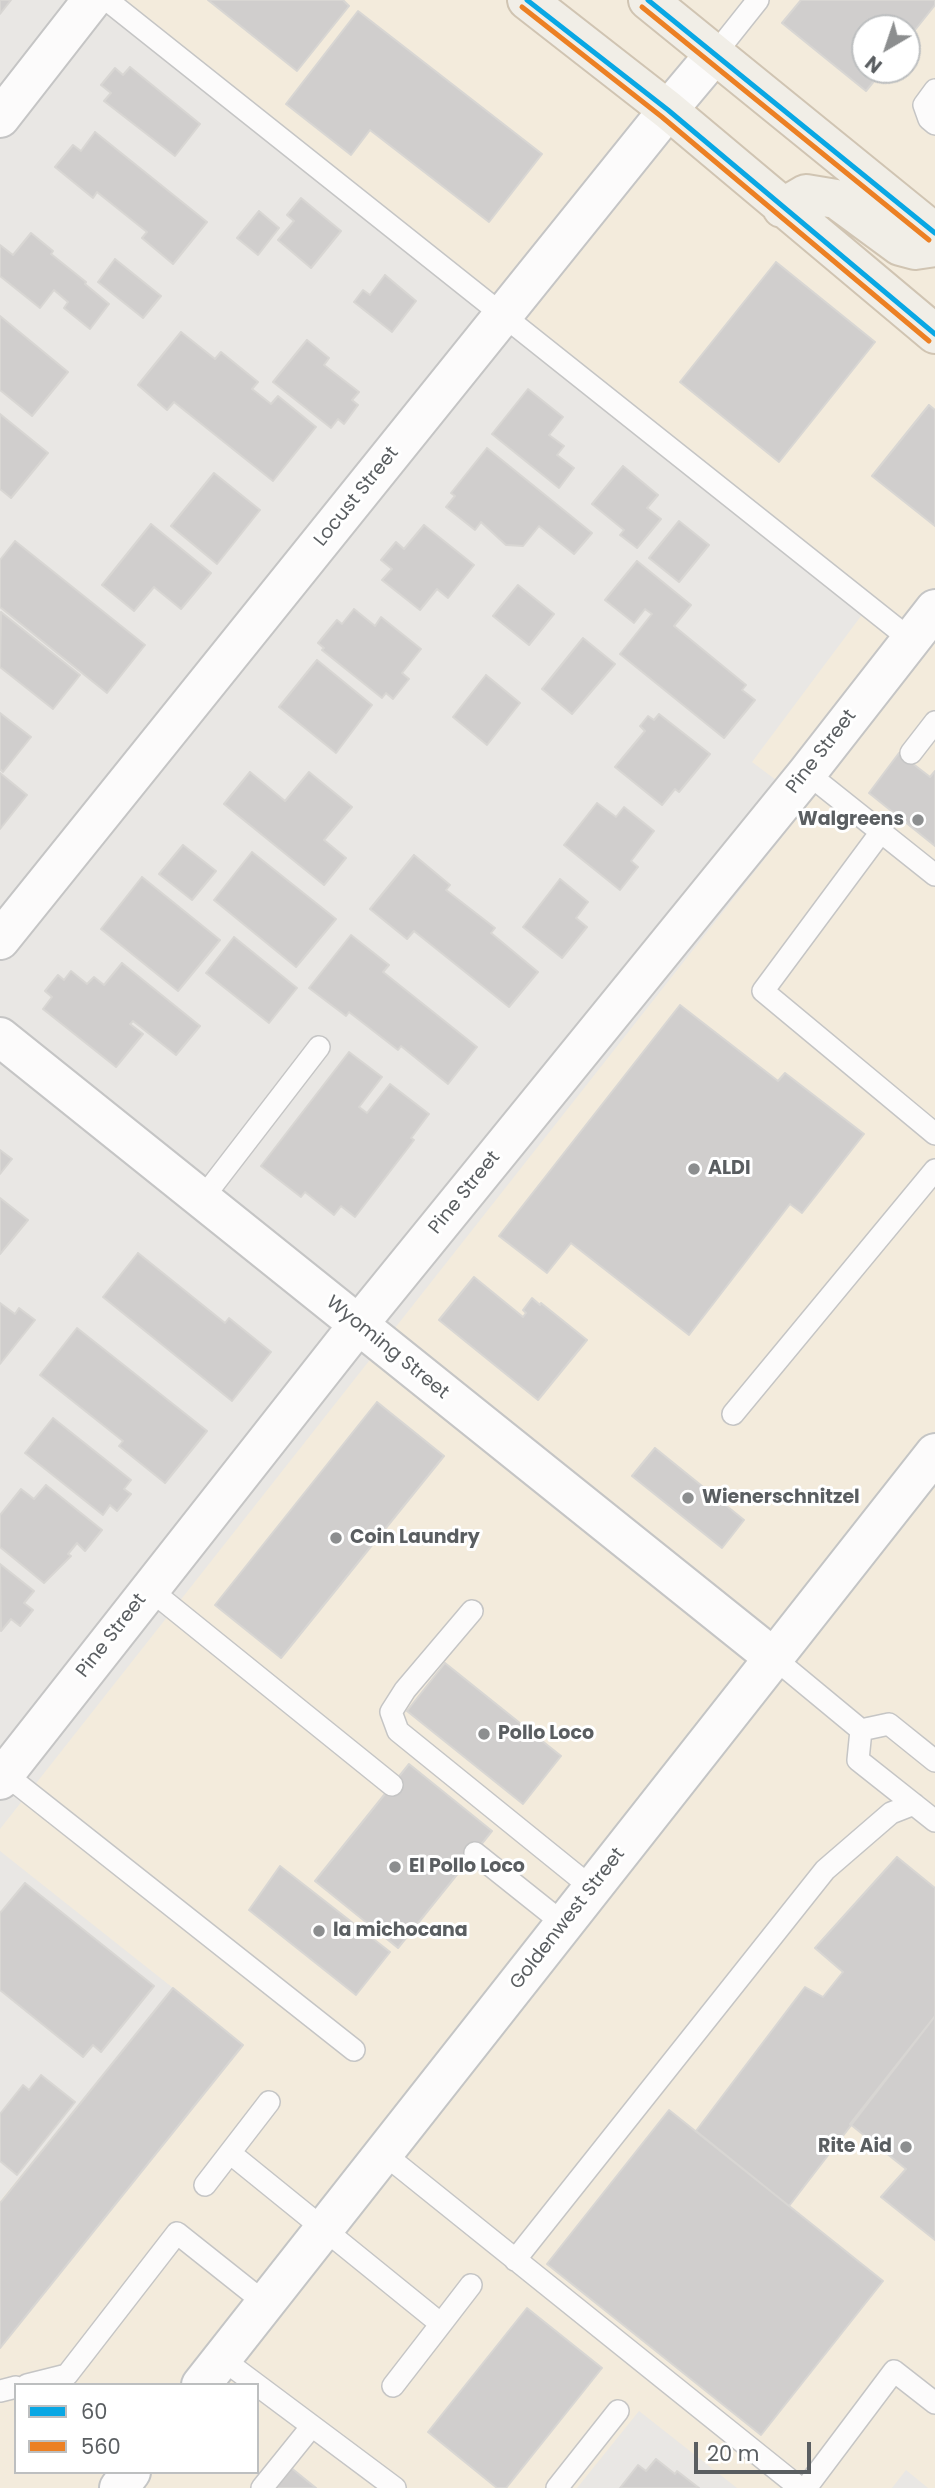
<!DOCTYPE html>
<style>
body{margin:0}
#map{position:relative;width:935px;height:2488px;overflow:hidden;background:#e9e7e4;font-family:Poppins,sans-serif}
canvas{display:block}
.legend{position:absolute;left:14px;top:2383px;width:245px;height:91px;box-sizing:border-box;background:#fff;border:2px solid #bdbfc0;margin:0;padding:9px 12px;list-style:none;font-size:21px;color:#5a5e61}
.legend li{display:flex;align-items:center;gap:14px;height:35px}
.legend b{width:35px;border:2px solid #bdbfc0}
.north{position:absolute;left:851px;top:14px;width:70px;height:70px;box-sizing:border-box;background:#fff;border:2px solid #bdbfc0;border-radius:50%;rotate:219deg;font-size:19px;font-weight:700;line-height:28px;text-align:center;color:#5a5e61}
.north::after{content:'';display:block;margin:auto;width:24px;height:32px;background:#8c8e8f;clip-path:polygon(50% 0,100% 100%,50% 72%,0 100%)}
.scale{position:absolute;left:694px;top:2442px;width:117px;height:32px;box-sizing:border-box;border:4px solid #5a5e61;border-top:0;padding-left:9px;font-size:21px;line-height:24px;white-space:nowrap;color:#5a5e61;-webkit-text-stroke:5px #fff;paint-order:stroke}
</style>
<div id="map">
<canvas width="935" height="2488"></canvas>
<ul class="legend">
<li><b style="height:9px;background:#09a7e4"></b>60</li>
<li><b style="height:9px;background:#ec8024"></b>560</li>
</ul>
<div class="north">N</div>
<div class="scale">20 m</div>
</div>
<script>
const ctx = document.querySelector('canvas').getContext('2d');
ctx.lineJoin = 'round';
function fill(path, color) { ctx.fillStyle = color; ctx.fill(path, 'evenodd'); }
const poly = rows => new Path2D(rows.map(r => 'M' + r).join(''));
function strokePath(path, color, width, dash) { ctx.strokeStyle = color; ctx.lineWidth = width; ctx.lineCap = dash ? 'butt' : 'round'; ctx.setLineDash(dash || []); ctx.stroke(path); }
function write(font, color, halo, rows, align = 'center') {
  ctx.font = font + ' Poppins,sans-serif'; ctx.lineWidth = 6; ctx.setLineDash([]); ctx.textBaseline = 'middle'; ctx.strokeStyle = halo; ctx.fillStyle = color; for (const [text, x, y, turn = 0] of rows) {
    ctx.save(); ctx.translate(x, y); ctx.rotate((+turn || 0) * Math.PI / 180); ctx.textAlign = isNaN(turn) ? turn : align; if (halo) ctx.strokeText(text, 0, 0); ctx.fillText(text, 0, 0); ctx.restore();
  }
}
fill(poly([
 [115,0,935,0,935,2488,928,2488,906,2470,892,2488,737,2488,639,2411,577,2488,0,2488,0,2201,173,1988,0,1851,0,1829,808,804,752,762,867,608],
 [865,28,907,28,907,70,865,70],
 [16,2385,257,2385,257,2472,16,2472]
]), '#f3ebdc');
const building = poly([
 [0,0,11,0,0,14,0,0],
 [208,0,343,0,349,6,297,71,208,0],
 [801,0,935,0,935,5,907,40,907,28,865,28,865,70,883,70,866,91,782,23,801,0],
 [358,11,542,154,489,222,370,130,351,155,286,104,358,11],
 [130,67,200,124,175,156,104,101,111,93,101,85,115,68,123,75,130,67],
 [95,132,207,222,173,264,142,238,147,232,97,192,93,198,55,167,73,145,81,151,95,132],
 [301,198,341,231,311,268,278,240,294,221,287,215,301,198],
 [259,211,279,228,258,255,237,238,259,211],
 [31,233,53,251,51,254,86,282,85,284,109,304,90,329,64,308,68,302,54,290,40,308,0,276,0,245,13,255,31,233],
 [115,259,161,296,143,318,98,282,115,259],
 [776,262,875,342,779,462,680,382,776,262],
 [385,275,416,301,392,332,354,302,363,290,370,295,385,275],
 [0,316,68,372,32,416,0,390,0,316],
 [181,332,215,359,221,352,258,382,252,389,271,404,278,396,316,427,273,481,174,402,167,410,138,385,181,332],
 [307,340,329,358,324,365,359,392,352,400,358,405,344,424,338,419,331,428,273,382,307,340],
 [528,389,563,417,549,435,564,446,557,455,574,468,559,488,492,434,528,389],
 [929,405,935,410,935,526,872,476,929,405],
 [0,414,48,453,11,498,0,489,0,414],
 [487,448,592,533,574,554,539,526,523,546,506,545,481,522,475,530,446,507,455,496,451,493,487,448],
 [623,466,658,495,647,508,661,519,637,548,620,535,624,530,592,504,623,466],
 [214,473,260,510,217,564,171,526,214,473],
 [679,521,709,545,679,582,649,558,679,521],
 [151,524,211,573,181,609,154,587,134,611,102,585,151,524],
 [424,525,474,565,448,598,437,589,420,610,382,580,392,569,381,560,396,542,404,549,424,525],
 [15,541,145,645,107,693,0,607,0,560,15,541],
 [637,561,691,605,674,626,746,685,742,690,755,700,724,738,620,654,652,614,645,609,634,623,605,600,637,561],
 [518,585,554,614,529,645,493,616,518,585],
 [354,609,375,626,381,617,421,649,402,673,409,679,393,699,386,693,382,698,322,650,324,648,318,643,337,620,342,624,354,609],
 [1,612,80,675,53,709,0,667,1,612],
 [583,638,615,664,572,714,542,689,583,638],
 [317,660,372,705,336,753,279,707,317,660],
 [486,675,520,703,487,745,453,717,486,675],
 [0,713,31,737,3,772,0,769,0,713],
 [659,714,710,754,679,792,675,789,662,805,615,767,645,731,640,726,648,716,654,720,659,714],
 [899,753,930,777,935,771,935,846,869,793,899,753],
 [250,772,285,801,309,772,352,807,324,840,346,858,324,885,224,804,250,772],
 [0,773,27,795,0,829,0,773],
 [597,803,616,817,624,807,654,831,631,861,638,867,620,890,564,845,597,803],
 [183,845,216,871,192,900,159,874,183,845],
 [252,852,336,919,296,967,214,900,252,852],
 [414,855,450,885,446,890,495,928,491,933,538,972,509,1007,414,931,407,939,370,909,414,855],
 [142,877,220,940,178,991,101,929,142,877],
 [560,879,588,902,576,918,587,927,562,958,523,927,560,879],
 [351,935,389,965,383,972,477,1047,448,1084,401,1046,398,1050,349,1012,346,1016,309,988,351,935],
 [234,937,297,988,269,1023,206,973,234,937],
 [122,963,200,1026,176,1055,133,1021,130,1024,143,1034,116,1067,43,1009,52,997,45,991,58,975,64,980,71,971,87,984,94,977,104,985,122,963],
 [680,1005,778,1081,785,1073,864,1134,802,1213,790,1204,689,1335,571,1243,547,1273,499,1236,680,1005],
 [349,1052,382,1077,359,1107,367,1113,390,1084,429,1114,411,1138,414,1140,355,1217,341,1206,334,1215,305,1192,301,1197,261,1166,349,1052],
 [0,1150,12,1159,0,1174,0,1150],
 [0,1198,28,1220,0,1254,0,1198],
 [138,1253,225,1323,229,1318,271,1352,232,1401,103,1297,138,1253],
 [474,1277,523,1317,526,1313,523,1310,532,1298,540,1305,541,1303,587,1340,538,1400,439,1320,474,1277],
 [0,1303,15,1314,19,1308,35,1320,0,1364,0,1303],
 [77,1328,207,1431,165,1483,119,1446,123,1441,40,1375,77,1328],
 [377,1402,444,1456,281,1658,215,1605,377,1402],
 [53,1418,131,1480,124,1489,131,1494,117,1511,110,1505,103,1515,25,1453,53,1418],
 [655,1448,744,1520,722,1548,632,1476,655,1448],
 [46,1485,102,1530,85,1551,77,1543,68,1554,71,1556,44,1583,0,1547,0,1515,21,1489,34,1499,46,1485],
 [0,1564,34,1591,24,1603,33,1610,20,1626,11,1619,1,1631,0,1564],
 [445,1663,561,1756,523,1804,407,1711,445,1663],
 [409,1764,492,1831,398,1948,315,1881,409,1764],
 [897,1857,935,1888,935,2016,789,2206,696,2131,805,1987,823,1997,843,1972,815,1948,897,1857],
 [280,1866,390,1952,356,1995,249,1910,280,1866],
 [25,1883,154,1986,101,2052,93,2045,83,2057,0,1990,0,1913,25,1883],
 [173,1988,243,2045,0,2348,0,2203,173,1988],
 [935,2016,935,2240,881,2197,906,2169,850,2124,935,2016],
 [41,2075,75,2102,17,2175,0,2161,0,2114,23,2085,29,2090,41,2075],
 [669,2110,883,2281,761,2435,547,2264,669,2110],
 [527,2308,602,2368,506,2488,497,2488,428,2432,527,2308],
 [656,2459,675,2474,677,2471,699,2488,620,2488,638,2465,646,2471,656,2459],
 [290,2467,316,2488,273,2488,290,2467]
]);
fill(building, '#d0cecd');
strokePath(building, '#d8d6d3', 2);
const service = poly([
 [107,0,911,640],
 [715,54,758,0],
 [935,90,924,105,929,119,935,124],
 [911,753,935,722],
 [807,773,935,875],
 [881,832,763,991,935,1134],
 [202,1199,319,1047],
 [733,1414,935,1170],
 [148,1588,392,1785],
 [472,1611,405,1690,391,1712,398,1731,592,1888],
 [774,1658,861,1730],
 [861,1730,858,1760,935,1821],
 [861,1730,889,1724,935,1761],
 [5,1774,354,2050],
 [475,1853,564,1924],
 [230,2153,441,2324,393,2386],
 [383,2153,800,2488],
 [205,2185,269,2102],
 [515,2260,825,1870,891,1813,914,1804],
 [441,2324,471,2285],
 [221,2358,395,2488],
 [27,2385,67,2375,177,2233,265,2303],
 [0,2391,16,2387],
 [262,2488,312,2426],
 [557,2488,618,2411],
 [806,2488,894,2371,935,2403]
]);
const minor = poly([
 [0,118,92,0],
 [0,940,668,110,715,54],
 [0,1037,774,1658],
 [0,1780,358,1325,807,773,935,609]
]);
const secondary = poly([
 [201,2385,935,1453],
 [119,2488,131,2472]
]);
const primary = poly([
 [527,0,668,110,935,334],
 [648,0,935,233],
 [782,208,806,194,836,199,900,246,915,250,935,247]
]);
strokePath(service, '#c5c5c5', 24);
strokePath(minor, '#c5c5c5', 42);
strokePath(secondary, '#c4c5c5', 42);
strokePath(primary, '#d0c4b2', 42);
strokePath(service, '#fcfbfb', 21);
strokePath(minor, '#fcfbfb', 38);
strokePath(secondary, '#fcfbfb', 38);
strokePath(primary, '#f1eee7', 38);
strokePath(poly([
 [527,0,668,110,935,334],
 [648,0,935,233]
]), '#09a7e4', 5);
strokePath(poly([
 [522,7,662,117,929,341],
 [642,7,929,240]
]), '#ec8024', 5);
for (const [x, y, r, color] of [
 [918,820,7,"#8c8e8f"],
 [694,1169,7,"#8c8e8f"],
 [688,1498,7,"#8c8e8f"],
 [336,1538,7,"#8c8e8f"],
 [484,1734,7,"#8c8e8f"],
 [395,1867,7,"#8c8e8f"],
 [319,1931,7,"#8c8e8f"],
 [906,2147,7,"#8c8e8f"]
]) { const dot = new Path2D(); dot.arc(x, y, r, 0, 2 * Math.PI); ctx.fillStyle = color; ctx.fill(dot); strokePath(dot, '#fff', 2.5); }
write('19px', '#5a5e61', '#fff', [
 ["Locust Street",357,497,-51],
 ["Pine Street",822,752,-52],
 ["Pine Street",465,1193,-51],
 ["Wyoming Street",387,1348,39],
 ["Pine Street",112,1636,-52],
 ["Goldenwest Street",568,1919,-52]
]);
write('bold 19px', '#5a5e61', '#fff', [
 ["Walgreens",904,820,"right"],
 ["ALDI",708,1169],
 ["Wienerschnitzel",702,1498],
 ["Coin Laundry",350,1538],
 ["Pollo Loco",498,1734],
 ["El Pollo Loco",409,1867],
 ["la michocana",333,1931],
 ["Rite Aid",892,2147,"right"]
], 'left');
</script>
